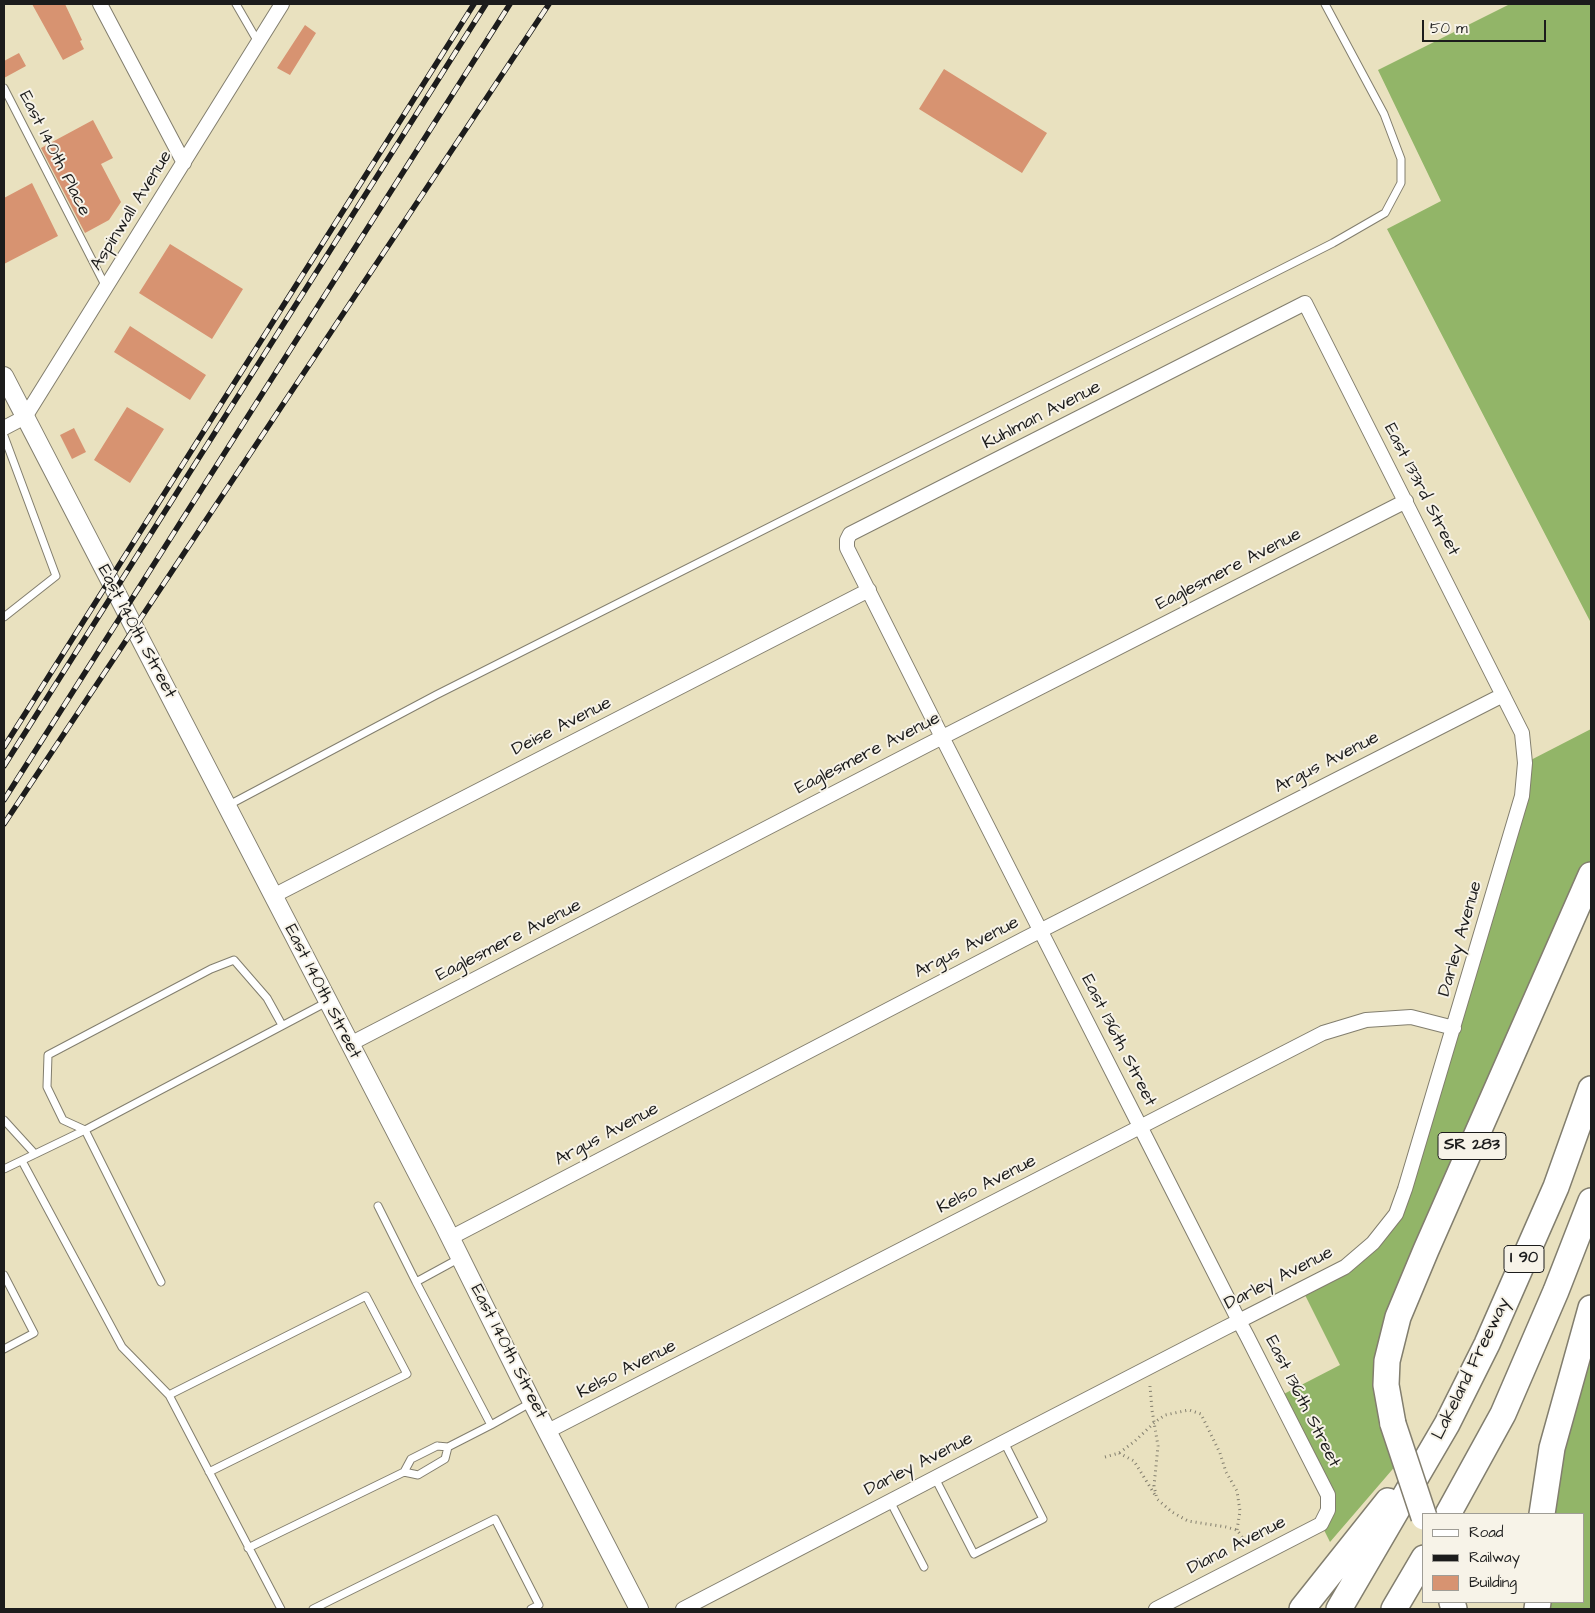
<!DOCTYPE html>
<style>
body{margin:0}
#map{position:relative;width:1595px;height:1613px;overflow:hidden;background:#e9e1bf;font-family:"Architects Daughter",sans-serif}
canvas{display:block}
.frame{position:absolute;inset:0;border:5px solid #1c1c1c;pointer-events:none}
.legend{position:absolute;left:1422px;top:1513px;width:162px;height:90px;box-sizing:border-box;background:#f7f3e8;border:1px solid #9f9d96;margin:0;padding:6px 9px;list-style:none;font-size:15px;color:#1c1c1c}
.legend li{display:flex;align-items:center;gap:10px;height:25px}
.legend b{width:25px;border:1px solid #9f9d96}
.scale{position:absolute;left:1422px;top:20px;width:124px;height:22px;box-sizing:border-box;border:2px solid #1c1c1c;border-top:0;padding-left:6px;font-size:15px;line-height:18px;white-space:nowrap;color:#1c1c1c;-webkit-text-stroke:4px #f7f3e8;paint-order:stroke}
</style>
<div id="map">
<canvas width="1595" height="1613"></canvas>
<div class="frame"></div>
<ul class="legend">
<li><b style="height:6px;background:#fff"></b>Road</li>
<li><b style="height:6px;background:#1c1c1c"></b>Railway</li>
<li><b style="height:14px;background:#d79371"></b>Building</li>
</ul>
<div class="scale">50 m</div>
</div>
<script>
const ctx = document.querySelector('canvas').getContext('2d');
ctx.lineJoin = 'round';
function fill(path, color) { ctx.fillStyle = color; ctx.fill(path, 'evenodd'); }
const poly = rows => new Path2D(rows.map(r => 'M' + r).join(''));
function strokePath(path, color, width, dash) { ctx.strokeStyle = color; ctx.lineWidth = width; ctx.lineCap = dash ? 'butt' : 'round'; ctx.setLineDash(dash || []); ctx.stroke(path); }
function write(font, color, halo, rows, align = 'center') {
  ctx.font = font + ' "Architects Daughter",sans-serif'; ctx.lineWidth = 4; ctx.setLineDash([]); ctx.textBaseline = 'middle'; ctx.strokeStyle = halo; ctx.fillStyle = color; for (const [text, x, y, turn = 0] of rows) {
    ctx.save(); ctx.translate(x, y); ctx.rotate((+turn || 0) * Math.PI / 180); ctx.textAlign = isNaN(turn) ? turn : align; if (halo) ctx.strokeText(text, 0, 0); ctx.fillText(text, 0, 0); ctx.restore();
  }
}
fill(poly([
 [1510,4,1591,4,1591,623,1387,229,1441,201,1378,70],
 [1591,729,1591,875,1387,1361,1404,1456,1330,1542,1321,1524,1328,1510,1278,1397,1340,1365,1302,1289,1346,1267,1396,1214,1525,763],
 [1591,1308,1591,1609,1537,1609,1538,1602,1584,1602,1584,1514,1542,1514]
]), '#92b568');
fill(poly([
 [32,4,65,4,82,40,80,41,84,49,63,60],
 [305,25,316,33,290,75,277,68],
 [19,53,26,66,4,78,4,61],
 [944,69,1047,133,1022,173,919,109],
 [93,120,113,158,101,164,121,202,109,220,85,233,41,148],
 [32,183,58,236,4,264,4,198],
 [170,244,243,289,212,339,139,293],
 [130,326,206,375,190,400,114,352],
 [127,407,164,429,130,483,94,460],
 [74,428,86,452,72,459,60,435]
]), '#d79371');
const service = poly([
 [236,4,258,42],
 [4,88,106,287],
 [4,436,56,576,4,617],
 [227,806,436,695,1333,243,1385,213,1401,183,1401,159,1384,114,1325,4],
 [4,1120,35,1154],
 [85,1130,63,1120,47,1087,48,1055,211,969,234,960,267,998,282,1025],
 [22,1161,122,1347,169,1395,281,1609],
 [4,1169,85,1130],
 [378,1206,416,1282],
 [460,1258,416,1282,491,1425,532,1402],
 [4,1275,34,1333,4,1349],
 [161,1282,85,1130,327,1002],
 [169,1395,366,1296,407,1374,209,1472],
 [437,1446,448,1447,445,1459,418,1475,404,1472,411,1459,437,1446],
 [448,1447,491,1425],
 [935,1478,974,1554,1043,1519,1004,1442],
 [890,1501,924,1567],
 [248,1548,404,1472],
 [313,1609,495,1519,539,1605,531,1609]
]);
const minor = poly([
 [100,4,184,163],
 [4,428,25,417,282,4],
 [273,896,869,590],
 [350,1044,927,745,1406,501],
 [450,1238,1026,938,1503,695],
 [548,1431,1323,1033,1366,1020,1411,1017,1454,1028],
 [683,1609,1004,1442,1225,1328,1239,1321,1345,1267,1373,1243,1396,1214,1405,1189,1522,796,1525,763,1522,733,1305,303,850,534,847,540,847,548,942,737,1034,918,1148,1142,1231,1305,1239,1321,1247,1336,1278,1397,1328,1495,1328,1510,1321,1524,1156,1609]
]);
const tertiary = poly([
 [4,376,443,1223,532,1402,639,1609]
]);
const motorway = poly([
 [1393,1424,1386,1385,1387,1361,1398,1317,1426,1250,1591,875],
 [1448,1514,1503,1414,1556,1291,1591,1201],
 [1542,1514,1552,1448,1591,1308],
 [1452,1602,1454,1609],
 [1302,1609,1388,1501],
 [1339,1609,1447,1424,1487,1344,1556,1187,1591,1089],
 [1394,1609,1424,1558],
 [1537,1609,1538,1602]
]);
strokePath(service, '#827e6e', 9);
strokePath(minor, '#827e6e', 16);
strokePath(tertiary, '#827e6e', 20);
strokePath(motorway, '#827e6e', 28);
strokePath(poly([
 [1150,1386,1152,1410,1158,1446,1154,1486,1157,1499,1172,1512,1188,1521,1226,1527,1237,1530,1248,1545],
 [1119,1453,1134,1461,1155,1495],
 [1105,1457,1119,1453,1135,1441,1155,1422,1165,1415,1189,1410,1201,1414,1220,1453,1226,1472,1237,1491,1240,1511,1237,1530]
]), '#827e6e', 3, [1, 4]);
strokePath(service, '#fff', 7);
strokePath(minor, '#fff', 14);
strokePath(tertiary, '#fff', 18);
strokePath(motorway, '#fff', 25);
const rail = poly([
 [4,747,474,4],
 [4,766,486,4],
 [4,800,510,4],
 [4,824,549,4]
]);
strokePath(rail, '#1c1c1c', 5.5);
strokePath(rail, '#f7f3e8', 4, [11]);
const motorwayBridge = poly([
 [1393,1424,1424,1517]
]);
strokePath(motorwayBridge, '#827e6e', 28, []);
strokePath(motorwayBridge, '#fff', 25);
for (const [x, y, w] of [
 [1472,1146,68],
 [1524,1259,40]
]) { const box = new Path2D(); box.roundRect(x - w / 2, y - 13.5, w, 27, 4); ctx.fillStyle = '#f7f3e8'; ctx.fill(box); strokePath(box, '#1c1c1c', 1); }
write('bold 16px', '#1c1c1c', null, [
 ["SR 283",1472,1146],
 ["I 90",1524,1259]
]);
write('18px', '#1c1c1c', '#f7f3e8', [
 ["East 140th Place",54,154,63],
 ["Aspinwall Avenue",132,211,-58],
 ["Kuhlman Avenue",1042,416,-27],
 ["East 133rd Street",1421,490,63],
 ["Eaglesmere Avenue",1229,570,-27],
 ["East 140th Street",136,632,62],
 ["Deise Avenue",562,727,-27],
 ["Eaglesmere Avenue",868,754,-27],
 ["Argus Avenue",1327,763,-27],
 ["Darley Avenue",1461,939,-74],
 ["Eaglesmere Avenue",509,941,-27],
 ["Argus Avenue",967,948,-27],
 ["East 140th Street",322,992,63],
 ["East 136th Street",1118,1041,63],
 ["Argus Avenue",607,1135,-28],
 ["Kelso Avenue",987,1185,-27],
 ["Darley Avenue",1279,1279,-27],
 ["East 140th Street",508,1352,63],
 ["Lakeland Freeway",1472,1369,-64],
 ["Kelso Avenue",627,1370,-27],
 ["East 136th Street",1302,1402,63],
 ["Darley Avenue",919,1465,-27],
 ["Diana Avenue",1237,1546,-27]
]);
</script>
